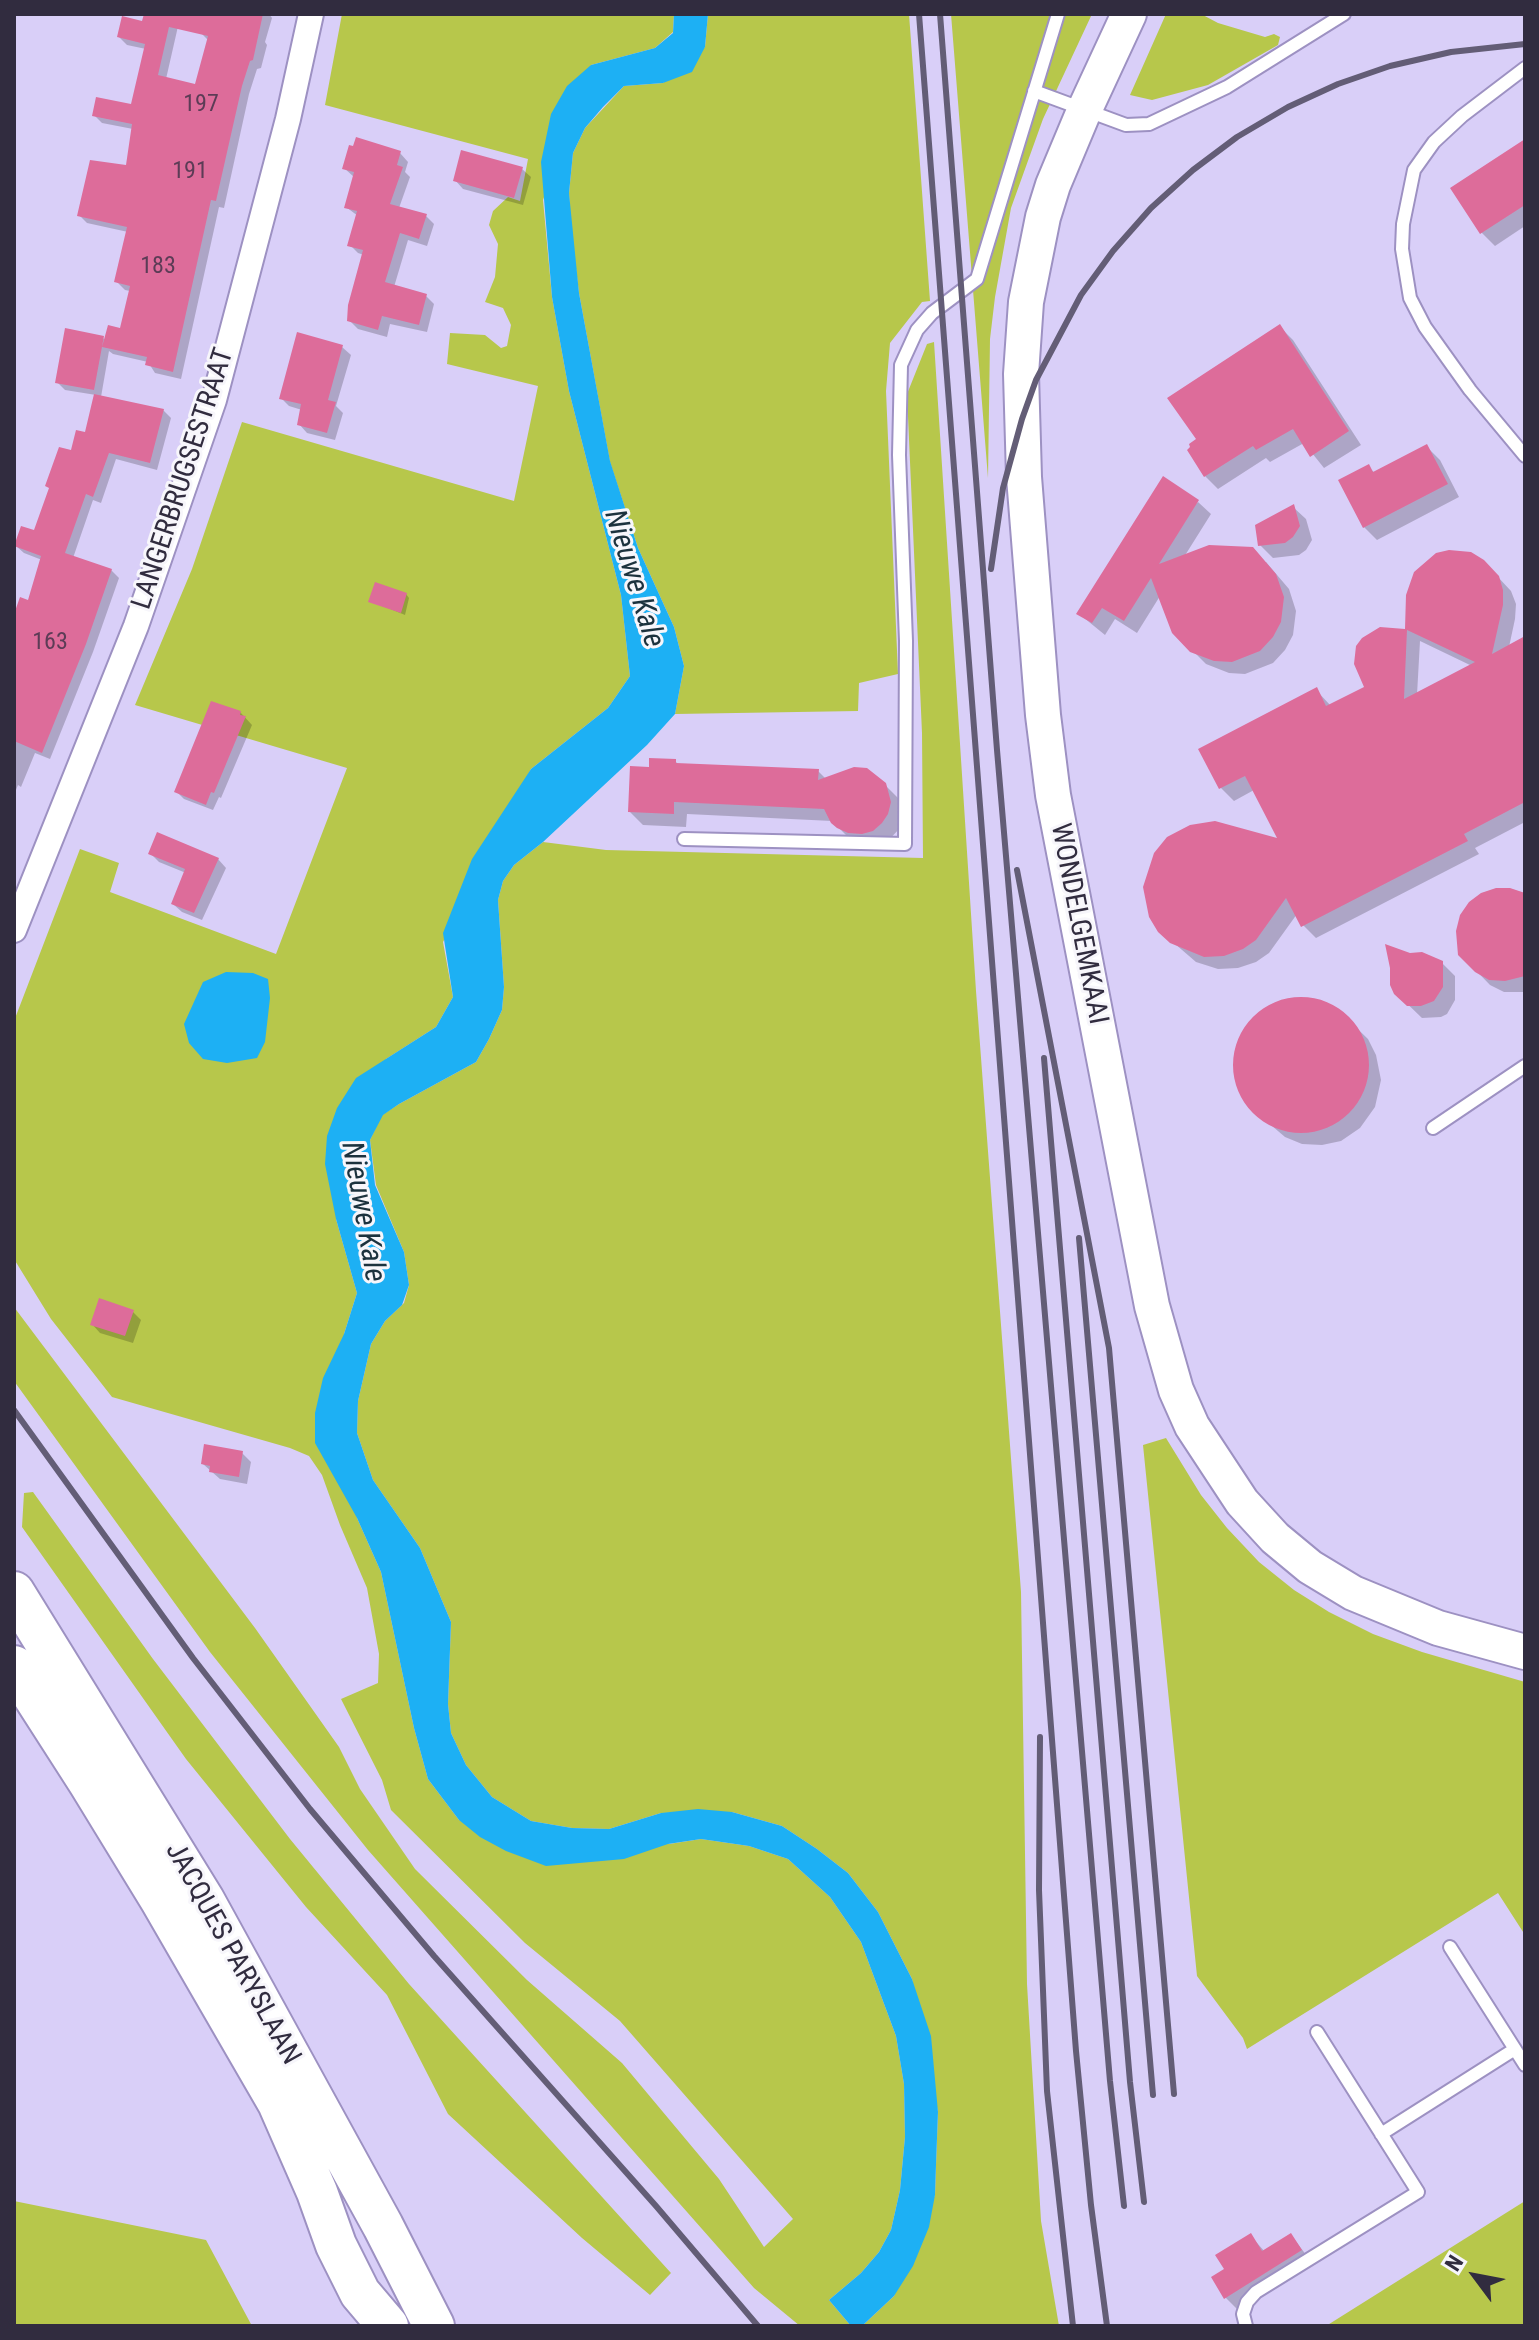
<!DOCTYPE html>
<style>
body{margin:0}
#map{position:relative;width:1539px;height:2340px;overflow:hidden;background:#d9cff8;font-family:"Roboto Condensed",sans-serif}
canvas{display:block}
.frame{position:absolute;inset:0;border:16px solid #312c3f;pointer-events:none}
.north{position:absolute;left:1435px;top:2236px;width:80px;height:80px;-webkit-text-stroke:6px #f7f6fb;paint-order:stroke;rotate:302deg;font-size:22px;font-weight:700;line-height:32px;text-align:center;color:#312c3f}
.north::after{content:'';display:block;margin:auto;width:28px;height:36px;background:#312c3f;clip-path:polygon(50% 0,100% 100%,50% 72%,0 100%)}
</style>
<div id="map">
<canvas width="1539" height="2340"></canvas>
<div class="frame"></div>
<div class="north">N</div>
</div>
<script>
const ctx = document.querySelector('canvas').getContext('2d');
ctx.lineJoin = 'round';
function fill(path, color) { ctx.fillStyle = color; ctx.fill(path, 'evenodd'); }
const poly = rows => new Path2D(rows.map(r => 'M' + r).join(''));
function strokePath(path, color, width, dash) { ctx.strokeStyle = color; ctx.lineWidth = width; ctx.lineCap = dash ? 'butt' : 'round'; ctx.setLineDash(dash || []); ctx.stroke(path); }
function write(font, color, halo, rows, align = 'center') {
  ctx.font = font + ' "Roboto Condensed",sans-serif'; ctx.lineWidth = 6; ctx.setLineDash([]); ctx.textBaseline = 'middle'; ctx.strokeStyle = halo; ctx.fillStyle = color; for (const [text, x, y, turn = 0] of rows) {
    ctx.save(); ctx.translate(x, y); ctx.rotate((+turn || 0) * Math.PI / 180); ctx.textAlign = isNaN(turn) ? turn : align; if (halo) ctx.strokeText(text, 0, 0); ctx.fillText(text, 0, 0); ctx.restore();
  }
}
fill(poly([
 [342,14,674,14,673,32,655,48,591,65,543,200,552,297,569,391,621,595,630,676,608,708,531,769,443,942,453,997,436,1027,386,1059,336,1219,357,1293,344,1334,357,1518,381,1572,414,1728,428,1779,459,1820,669,1844,701,1839,749,1846,788,1859,830,1897,861,1942,896,2036,904,2084,905,2137,900,2190,891,2230,879,2252,861,2273,829,2300,851,2326,800,2326,754,2288,368,1850,210,1652,14,1381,14,1307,255,1628,339,1747,360,1789,415,1869,527,1980,622,2063,719,2179,764,2247,793,2219,620,2021,525,1943,391,1810,382,1780,341,1699,378,1683,379,1654,367,1588,340,1525,322,1475,309,1456,290,1448,112,1397,51,1319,14,1259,14,1021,80,849,119,863,110,892,276,954,347,768,135,705,192,569,242,422,514,501,538,386,447,364,450,333,485,335,501,348,507,346,511,325,503,308,485,302,495,277,498,244,489,225,493,211,508,197,520,201,528,159,325,105],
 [708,14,909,14,930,301,922,302,890,343,886,391,898,674,859,683,858,711,675,714,684,666,674,627,638,548,610,462,579,293,571,228,569,193,573,153,585,128,624,86,663,83,705,47],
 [951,14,1092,14,1043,119,1011,208,995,297,990,339,988,478],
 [1166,14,1201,14,1218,23,1265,37,1274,34,1280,37,1278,45,1208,85,1152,100,1130,95],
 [934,342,976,991,1021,1592,1027,1984,1041,2221,1059,2326,862,2326,894,2296,935,2195,936,2165,938,2112,912,1979,878,1912,848,1873,817,1849,782,1826,732,1812,661,1813,609,1829,572,1828,531,1821,492,1797,466,1765,451,1733,448,1704,451,1622,420,1548,373,1480,357,1433,358,1401,371,1344,385,1321,404,1303,409,1285,404,1252,376,1185,370,1140,382,1115,399,1104,476,1062,489,1039,502,1010,504,987,498,900,503,881,514,865,543,842,606,850,923,858,922,733,907,394,927,344],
 [1166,1438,1201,1495,1227,1528,1259,1562,1294,1590,1329,1612,1373,1634,1422,1652,1525,1682,1525,1935,1498,1893,1247,2049,1243,2038,1197,1976,1143,1445],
 [33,1492,153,1659,290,1839,409,1984,671,2273,650,2295,582,2238,448,2114,387,1995,306,1907,186,1759,22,1527,24,1493],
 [14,2201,206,2240,252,2326,14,2326],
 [1525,2201,1525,2326,1326,2326]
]), '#b7c74b');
fill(poly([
 [674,14,708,14,705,47,692,72,663,83,624,86,603,107,585,128,573,153,569,193,579,293,610,461,638,548,674,627,684,666,675,714,647,745,543,842,514,865,503,881,498,900,504,987,502,1010,489,1039,476,1062,399,1104,383,1115,370,1140,375,1185,404,1252,409,1285,402,1305,385,1321,371,1344,358,1401,357,1433,373,1480,420,1548,451,1622,448,1704,451,1733,466,1765,492,1797,531,1821,572,1828,609,1829,661,1813,698,1809,732,1812,782,1826,817,1849,848,1873,878,1912,912,1979,931,2036,938,2112,936,2165,935,2195,929,2227,913,2266,894,2296,862,2326,851,2326,829,2300,861,2273,879,2252,891,2230,900,2190,905,2137,904,2084,896,2036,861,1942,830,1897,788,1859,749,1846,701,1839,668,1844,624,1859,546,1866,506,1851,480,1837,459,1820,428,1779,414,1728,381,1572,357,1518,315,1443,315,1413,323,1378,344,1334,357,1293,336,1219,325,1164,327,1136,337,1108,356,1078,436,1027,453,997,443,933,472,859,531,769,608,708,630,676,621,595,569,391,552,297,541,162,551,114,567,86,591,65,655,48,673,33],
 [226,972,253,973,268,979,270,998,265,1042,257,1058,227,1063,203,1059,189,1043,184,1024,203,982]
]), '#1db0f4');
fill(poly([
 [146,14,171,14,179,22,166,79,196,86,209,41,202,34,207,14,269,14,272,18,265,42,267,45,261,68,257,69,249,94,224,208,219,207,181,379,155,373,148,362,113,354,109,351,101,397,163,410,171,418,157,470,116,459,101,503,93,500,73,558,111,570,119,578,93,652,50,759,35,753,21,787,18,785,14,795,14,613,29,602,42,560,24,553,16,546,35,532,73,452,86,434,96,395,65,390,57,382,103,338,106,341,121,330,130,291,125,290,117,282,128,232,87,223,79,215,127,167,133,129,102,123,94,115,132,107,146,49,127,45,119,37,144,24],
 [1525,142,1525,226,1495,246,1482,233,1453,189],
 [400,153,408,162,405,172,410,177,399,208,426,216,434,224,427,246,408,240,394,287,426,296,434,304,427,332,390,324,387,337,358,329,349,320,364,255,358,253,350,245,358,216,346,207,354,177,344,168],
 [522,169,531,177,523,205,463,189,455,180],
 [1280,327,1293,340,1361,445,1324,468,1304,443,1270,462,1266,458,1218,489,1205,476,1190,450],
 [342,347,351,355,336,406,343,413,335,440,307,433,299,424,302,410,289,406,281,398],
 [1427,447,1440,460,1459,497,1377,540,1364,527,1368,467,1375,473],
 [1198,502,1211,514,1184,557,1266,562,1289,589,1296,611,1293,635,1285,650,1273,663,1245,674,1229,673,1206,664,1174,632,1160,596,1137,633,1115,619,1105,635,1078,613],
 [1293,507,1306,519,1312,540,1306,550,1299,555,1273,558,1260,545],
 [1483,561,1511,591,1516,604,1515,619,1509,647,1525,639,1525,822,1475,848,1479,854,1316,938,1303,925,1297,914,1269,953,1256,962,1238,968,1218,969,1196,962,1160,931,1281,842,1254,790,1234,801,1221,788,1201,750,1316,690,1331,706,1366,688,1380,629,1407,631,1408,595],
 [1420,641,1472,666,1417,695],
 [406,594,409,598,405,615,371,601],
 [240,712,252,725,221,798,219,797,213,810,184,799,177,792],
 [675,761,680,766,818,771,826,779,876,776,898,798,903,816,900,828,886,843,863,846,847,836,832,821,687,814,686,827,643,825,630,812,651,770],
 [151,854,218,859,226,868,202,920,182,912,173,904,186,873,159,862],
 [1525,896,1525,992,1504,992,1490,985,1460,954],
 [1442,963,1455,976,1455,1000,1447,1014,1441,1017,1422,1018,1396,993],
 [1288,1000,1323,1002,1337,1009,1368,1039,1376,1055,1381,1080,1375,1107,1360,1128,1341,1141,1322,1145,1302,1144,1285,1137,1251,1108,1237,1082,1235,1062,1240,1039,1252,1020,1269,1007],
 [133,1312,141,1320,133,1343,100,1333,92,1324],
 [242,1453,251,1462,247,1484,220,1479,203,1464],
 [1250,2235,1265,2252,1291,2235,1313,2264,1239,2311,1226,2298,1213,2277,1226,2269]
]), '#0003');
fill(poly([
 [144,14,263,14,253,60,250,61,242,86,216,201,211,200,173,372,145,365,147,357,102,347,108,325,120,328,130,286,114,282,127,227,77,216,90,160,126,165,132,124,92,116,96,97,131,104,145,44,117,37,122,16,142,21],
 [169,27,208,36,195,84,158,75],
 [356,137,401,151,397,165,403,167,390,204,427,214,419,239,400,233,385,282,427,294,419,325,382,316,378,330,347,321,348,305,363,250,347,246,357,211,344,208,354,172,342,169,349,145,353,146],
 [1525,139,1525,205,1480,234,1450,188],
 [461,150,523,167,514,198,453,181],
 [1280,324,1349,431,1310,457,1293,429,1256,450,1253,446,1204,477,1187,450,1190,447,1189,444,1196,439,1167,398],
 [65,328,104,336,94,390,55,383],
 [297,332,343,345,328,400,336,402,327,433,297,425,301,404,279,399],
 [94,394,164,409,150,463,109,453,93,497,86,494,65,553,112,569,86,644,42,753,14,741,14,614,20,597,28,600,41,556,14,546,21,526,34,530,49,488,45,486,59,447,71,450,76,430,85,432],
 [1427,444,1448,484,1363,528,1338,480,1369,464,1373,472],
 [1163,476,1199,500,1159,564,1209,545,1253,547,1276,574,1284,597,1281,622,1273,637,1260,651,1232,662,1214,661,1190,652,1172,633,1151,578,1124,621,1102,608,1092,623,1076,614],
 [1294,504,1300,526,1293,537,1285,543,1258,546,1255,525],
 [1449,550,1471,552,1484,560,1499,576,1503,590,1503,605,1492,654,1525,636,1525,802,1464,834,1468,841,1301,927,1286,898,1256,940,1243,949,1224,956,1204,957,1170,943,1158,932,1149,917,1143,887,1154,853,1167,837,1190,825,1215,821,1277,838,1245,776,1219,789,1198,749,1317,687,1326,706,1364,687,1354,664,1356,646,1362,638,1380,627,1405,629,1406,595,1414,572,1436,553],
 [1407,630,1475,662,1404,699],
 [375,582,407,593,401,613,368,602],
 [211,701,241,711,240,715,246,716,214,793,211,792,206,805,174,792],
 [649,758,676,759,676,763,819,769,818,780,854,767,867,768,886,783,891,802,888,814,882,823,873,831,862,834,848,833,837,828,831,823,824,809,674,802,674,814,628,812,630,766,649,767],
 [157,832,219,858,194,913,171,904,185,869,148,854],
 [1496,888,1510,888,1525,893,1525,976,1505,981,1489,980,1475,972,1458,955,1456,931,1460,915,1469,902,1481,893],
 [1385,944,1410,953,1422,952,1443,961,1443,987,1434,1001,1421,1006,1407,1006,1394,994,1390,985,1390,968],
 '1233 1065a68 68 0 1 1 136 0a68 68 0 1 1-136 0Z',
 [99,1298,134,1310,125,1336,90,1325],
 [204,1444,243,1451,239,1477,209,1472,210,1466,201,1464],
 [1251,2233,1262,2251,1291,2233,1302,2250,1224,2299,1211,2277,1224,2269,1215,2255]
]), '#dd6c9a');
const service = poly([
 [1525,68,1462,116,1434,142,1414,170,1403,224,1402,249,1410,298,1425,327,1470,390,1525,456],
 [1034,91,1126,125,1149,124,1227,87,1344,14],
 [684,839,905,844,906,641,899,455,901,365,917,330,932,313,977,279,1058,14],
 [1433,1128,1525,1066],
 [1450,1947,1525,2065],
 [1381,2134,1515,2049],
 [1246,2326,1243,2314,1247,2302,1256,2292,1418,2192,1317,2032]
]);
const minor = poly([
 [14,930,136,626,214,400,288,119,311,14]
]);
const secondary = poly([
 [1129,14,1084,111,1053,185,1043,217,1026,302,1021,374,1024,477,1043,715,1053,795,1152,1306,1176,1390,1192,1426,1242,1502,1275,1538,1310,1567,1353,1593,1438,1628,1525,1652]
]);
const trunk = poly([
 [14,1592,204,1900,383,2226,434,2326],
 [14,1666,89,1783,160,1899,278,2103,317,2192,336,2245,360,2293,388,2326]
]);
strokePath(service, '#9d91c2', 16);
strokePath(minor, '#9d91c2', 28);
strokePath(secondary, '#9d91c2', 38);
strokePath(trunk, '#9d91c2', 44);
strokePath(service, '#fff', 12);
strokePath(minor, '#fff', 24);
strokePath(secondary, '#fff', 34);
strokePath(trunk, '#fff', 40);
strokePath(poly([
 [919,14,1076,2051,1091,2205,1107,2326],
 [940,14,997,750,1110,2081,1124,2206],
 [991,569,1003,488,1022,419,1036,380,1081,295,1113,251,1151,208,1193,170,1237,137,1288,107,1338,84,1390,66,1451,52,1525,44],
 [1017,870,1109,1348,1174,2094],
 [1044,1058,1130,2082,1144,2202],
 [1079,1238,1153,2095],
 [14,1410,193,1658,310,1809,434,1956,656,2206,758,2326],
 [1040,1737,1039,1890,1047,2091,1073,2326]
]), '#635d76', 6);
write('24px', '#5c3c56', null, [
 ["197",201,105],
 ["191",190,172],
 ["183",158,267],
 ["163",50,643]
]);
write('28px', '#312c3f', '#f7f6fb', [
 ["LANGERBRUGSESTRAAT",184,479,-72],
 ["WONDELGEMKAAI",1078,924,79],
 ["JACQUES PARYSLAAN",232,1954,61]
]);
write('italic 30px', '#1c323e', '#f7f6fb', [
 ["Nieuwe Kale",633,579,73],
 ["Nieuwe Kale",362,1212,80]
]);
</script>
